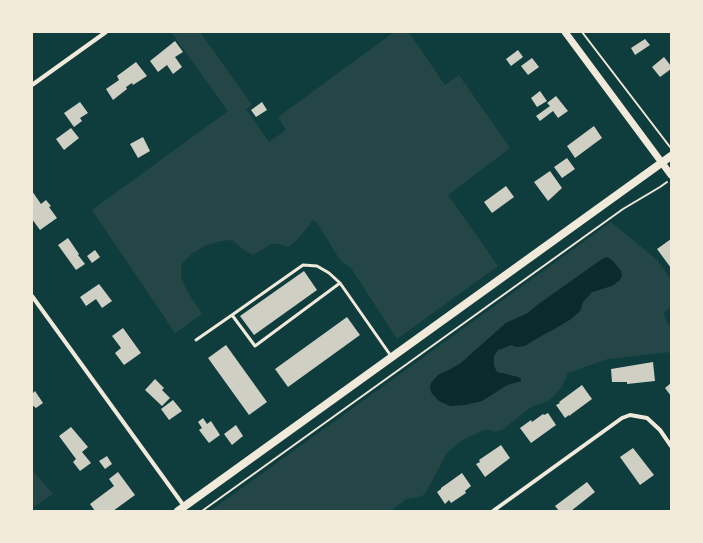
<!DOCTYPE html>
<style>
body{margin:0}
#map{position:relative;width:703px;height:543px;overflow:hidden;background:#0f3d3e;font-family:Quicksand,sans-serif}
canvas{display:block}
.frame{position:absolute;inset:0;border:33px solid #f1e9da;pointer-events:none}
</style>
<div id="map">
<canvas width="703" height="543"></canvas>
<div class="frame"></div>
</div>
<script>
const ctx = document.querySelector('canvas').getContext('2d');
ctx.lineJoin = 'round';
function fill(path, color) { ctx.fillStyle = color; ctx.fill(path, 'evenodd'); }
const poly = rows => new Path2D(rows.map(r => 'M' + r).join(''));
function strokePath(path, color, width, dash) { ctx.strokeStyle = color; ctx.lineWidth = width; ctx.lineCap = dash ? 'butt' : 'round'; ctx.setLineDash(dash || []); ctx.stroke(path); }
fill(poly([
 [171,32,200,32,252,105,246,109,269,142,286,130,278,117,394,32,407,32,410,34,445,85,459,75,510,148,448,195,498,266,397,339,351,268,340,260,317,223,313,220,299,238,291,245,287,247,279,244,271,244,253,255,244,250,232,240,221,241,204,246,192,254,184,261,181,266,181,277,187,291,202,314,175,333,92,210,228,111],
 [611,222,657,260,671,279,671,307,663,313,671,329,671,352,608,359,568,373,562,386,555,395,548,401,531,407,502,430,496,432,486,429,461,441,447,453,425,494,420,497,406,499,391,511,210,511],
 [612,260,621,271,599,290,592,292,583,302,580,311,571,319,555,329,517,347,511,345,498,350,494,356,494,366,497,372,518,377,521,379,521,381,507,385,482,401,439,401,431,392,431,383,434,380,444,372,461,363,506,323,528,313,540,303],
 [32,470,53,494,32,508]
]), '#244646');
fill(poly([
 [607,257,612,260,621,271,622,276,620,280,612,286,592,292,583,302,580,311,571,319,531,342,525,346,517,347,511,345,498,350,494,356,494,366,497,372,518,377,521,379,521,381,507,385,482,401,465,405,450,406,439,401,431,392,430,387,431,383,439,374,448,371,461,363,506,323,528,313,540,303,602,259]
]), '#0a2a2b');
fill(poly([
 [645,39,650,45,635,55,631,48],
 [175,41,183,52,175,57,182,67,173,74,167,65,158,72,150,61],
 [518,50,523,57,511,66,506,59],
 [664,57,671,66,671,69,660,77,652,67],
 [532,58,539,67,528,75,521,66],
 [136,62,147,76,133,85,132,83,126,87,127,89,113,100,106,89,119,80,117,76],
 [540,91,547,101,537,107,531,98],
 [556,96,568,111,558,118,553,111,540,121,536,116,550,106,547,103],
 [80,102,88,113,80,118,82,121,74,127,64,113],
 [262,102,267,110,256,117,251,110],
 [594,126,602,138,575,158,567,146],
 [71,128,79,138,64,150,56,139],
 [143,137,150,151,138,158,130,144],
 [567,158,575,169,562,178,554,167],
 [550,171,562,188,548,201,534,182],
 [506,186,514,197,492,213,484,202],
 [32,191,41,204,46,200,51,206,49,207,57,218,40,230,32,219],
 [68,238,79,254,78,255,85,264,76,270,58,245],
 [671,239,671,268,657,249],
 [95,250,100,257,92,263,87,256],
 [304,271,317,290,254,335,240,316],
 [99,284,112,301,102,308,96,299,86,306,80,297],
 [347,317,360,335,288,387,275,369],
 [123,328,141,353,124,365,115,353,121,348,112,336],
 [226,345,267,402,249,415,208,358],
 [653,362,655,381,627,384,627,382,612,382,611,369],
 [155,379,164,388,162,390,170,398,162,406,145,390],
 [671,383,671,396,665,388],
 [582,385,592,399,569,416,569,415,565,418,556,405,560,403,559,402],
 [35,391,43,403,36,408,32,405,32,394],
 [173,400,182,411,169,420,161,409],
 [548,413,556,425,531,443,520,428,531,420,532,422,543,414,544,415],
 [203,418,207,424,211,421,220,435,209,443,199,430,202,428,198,422],
 [236,425,243,436,232,445,224,434],
 [71,427,88,447,82,452,91,463,80,471,73,462,76,459,59,436],
 [501,445,510,458,485,477,476,464,480,462,479,460],
 [633,448,654,475,640,485,620,457],
 [107,456,112,464,105,469,99,461],
 [118,472,135,495,113,511,95,511,90,504,114,486,109,479],
 [462,473,471,486,465,491,466,493,451,503,449,500,445,504,437,492,441,489,441,488],
 [587,482,595,492,571,511,559,511,555,506]
]), '#cfcfc3');
strokePath(poly([
 [582,32,670,147],
 [202,511,623,209,660,187,667,182]
]), '#f1e9da', 2);
strokePath(poly([
 [340,283,255,346,232,315,303,265,317,266,329,273,340,283,391,356],
 [196,340,232,315]
]), '#f1e9da', 3);
strokePath(poly([
 [32,85,106,32],
 [32,296,184,506],
 [493,511,622,418,630,415,647,418,660,430,671,446]
]), '#f1e9da', 4);
strokePath(poly([
 [565,32,671,175]
]), '#f1e9da', 7);
strokePath(poly([
 [178,511,671,156]
]), '#f1e9da', 8);
</script>
